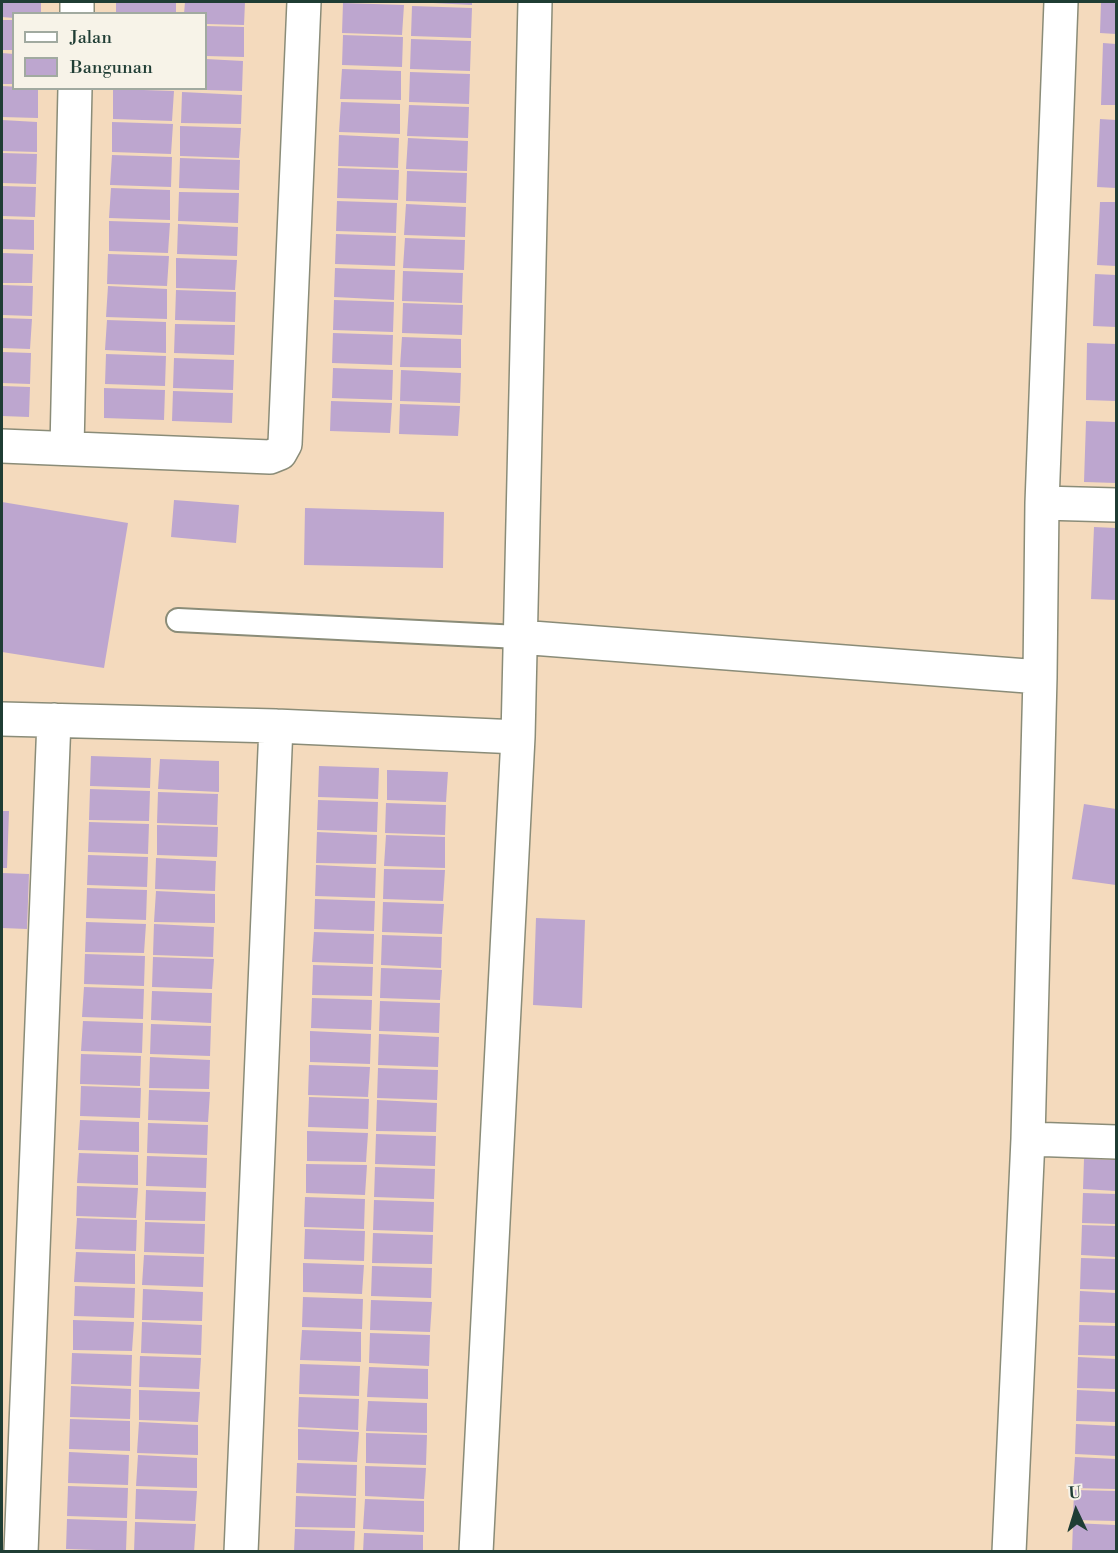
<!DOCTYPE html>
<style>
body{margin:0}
#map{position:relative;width:1118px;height:1553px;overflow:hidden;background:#f4dabd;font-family:"Libre Bodoni",serif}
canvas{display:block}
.frame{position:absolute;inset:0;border:3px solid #1f3d34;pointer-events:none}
.legend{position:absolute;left:12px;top:12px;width:195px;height:78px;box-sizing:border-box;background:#f7f3e8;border:2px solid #a1aaa0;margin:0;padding:8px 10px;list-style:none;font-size:18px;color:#1f3d34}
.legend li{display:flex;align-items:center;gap:12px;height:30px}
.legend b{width:30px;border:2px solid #a1aaa0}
.north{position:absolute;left:1046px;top:1481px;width:60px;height:60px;-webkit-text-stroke:4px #f7f3e8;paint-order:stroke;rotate:356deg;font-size:16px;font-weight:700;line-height:24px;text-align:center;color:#1f3d34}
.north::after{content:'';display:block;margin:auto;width:21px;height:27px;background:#1f3d34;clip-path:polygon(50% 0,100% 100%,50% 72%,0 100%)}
</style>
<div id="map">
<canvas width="1118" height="1553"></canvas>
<div class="frame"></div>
<ul class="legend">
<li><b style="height:8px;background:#fff"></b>Jalan</li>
<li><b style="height:16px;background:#bda6cf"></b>Bangunan</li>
</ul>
<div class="north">U</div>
</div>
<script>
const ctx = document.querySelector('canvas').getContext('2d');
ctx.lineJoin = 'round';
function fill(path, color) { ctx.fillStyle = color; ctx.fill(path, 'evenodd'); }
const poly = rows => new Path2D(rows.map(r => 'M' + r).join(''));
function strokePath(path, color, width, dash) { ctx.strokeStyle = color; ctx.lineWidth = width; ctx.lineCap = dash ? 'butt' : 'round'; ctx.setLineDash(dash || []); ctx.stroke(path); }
fill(poly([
 [2,2,41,2,41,14,14,14,14,18,2,17],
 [116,2,176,2,176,14,116,14],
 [185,2,245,2,244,25,206,24,206,14,184,14],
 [433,2,472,2,472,5,433,3],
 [1101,2,1116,2,1116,34,1100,33],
 [343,3,404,5,402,35,342,33],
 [412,6,472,8,471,38,411,36],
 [2,20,14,20,14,50,2,50],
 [206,26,244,27,244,57,206,56],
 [343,35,403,37,402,67,342,65],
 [411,39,471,41,470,71,410,69],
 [1103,43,1116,44,1116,105,1101,105],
 [2,53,14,54,14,84,2,84],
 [206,59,243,61,242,91,206,90],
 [342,69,401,71,401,100,340,99],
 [410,72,470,74,469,104,409,102],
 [2,86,38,88,38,118,2,117],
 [113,89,174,91,172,121,113,119],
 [182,92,242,95,241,124,181,123],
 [341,102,400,104,400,134,339,132],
 [409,105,469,107,468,138,407,136],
 [1100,119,1116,120,1116,188,1097,187],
 [2,120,37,122,37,152,2,151],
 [112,122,173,124,171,154,112,152],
 [180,126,241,128,239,158,180,156],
 [339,135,399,138,398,168,338,166],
 [408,138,468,141,467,171,406,169],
 [2,153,37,154,36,184,2,183],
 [112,155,172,157,171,187,110,185],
 [180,158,240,160,239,190,179,188],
 [338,168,399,170,398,200,337,198],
 [407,171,467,173,466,203,406,201],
 [2,186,36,187,35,217,2,216],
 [111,188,170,190,170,220,109,218],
 [179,192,239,193,238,223,178,221],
 [337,201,397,203,396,233,336,231],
 [1100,202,1116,202,1116,266,1097,265],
 [406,204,466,207,465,237,404,235],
 [2,219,34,220,34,250,2,249],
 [109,221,170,223,168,253,109,251],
 [178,224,238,227,237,256,177,254],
 [336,234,396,236,395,266,335,264],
 [405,238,465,240,464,270,403,268],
 [2,253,33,254,32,283,2,283],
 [108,254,169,256,167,286,107,284],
 [176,258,237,260,235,290,176,288],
 [335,268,395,270,394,300,334,297],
 [403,271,463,273,462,303,402,301],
 [1095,274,1116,275,1116,327,1093,326],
 [2,285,33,286,32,316,2,315],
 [108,286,167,289,167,319,106,317],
 [176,290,236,292,235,322,175,320],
 [334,300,394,302,393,332,333,330],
 [403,303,463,305,462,335,402,333],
 [2,318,32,319,30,349,2,348],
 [107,320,166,322,166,353,105,350],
 [175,324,235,325,234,355,174,353],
 [333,333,393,335,392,365,332,363],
 [402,337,461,339,461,368,400,367],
 [1087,343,1116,344,1116,401,1086,400],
 [2,352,31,353,30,384,2,383],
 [106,354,166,356,165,386,105,384],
 [174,358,234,360,233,390,173,388],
 [333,368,393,370,392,400,332,398],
 [401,370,461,373,460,403,400,401],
 [2,386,30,387,29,417,2,416],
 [104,388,165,390,164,420,104,418],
 [173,391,233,393,232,423,172,421],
 [331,401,392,403,390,433,330,431],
 [400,404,460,406,458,436,399,434],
 [1086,421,1116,422,1116,483,1084,482],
 [174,500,239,505,236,543,171,537],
 [2,502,128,523,104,668,2,652],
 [305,508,444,512,443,568,304,565],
 [1094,527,1116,528,1116,600,1091,599],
 [91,756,151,758,150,788,90,786],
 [160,759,219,761,219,792,158,789],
 [319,766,379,768,378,799,318,797],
 [387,770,448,772,446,802,387,800],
 [90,789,150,791,149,821,89,820],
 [158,792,218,794,217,825,157,823],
 [318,800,378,802,377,832,317,830],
 [386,803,446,805,445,835,385,833],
 [1084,804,1116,809,1116,885,1072,879],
 [2,811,9,811,7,868,2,868],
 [89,822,149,824,148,854,88,852],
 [157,825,218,827,217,857,157,855],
 [317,832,377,835,376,864,316,863],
 [386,835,445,837,445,868,384,866],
 [88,855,148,857,147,887,87,885],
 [156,858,216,861,215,891,155,889],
 [316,865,376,868,375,898,315,896],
 [384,869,445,870,443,901,383,899],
 [2,873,29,874,27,929,2,928],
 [87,888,147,890,146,920,86,918],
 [156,891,215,894,215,923,154,922],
 [315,899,375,901,374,931,314,929],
 [383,902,444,904,442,934,382,932],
 [536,918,585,920,582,1008,533,1005],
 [86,922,146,924,144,953,85,952],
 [154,924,214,927,213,957,153,955],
 [314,932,374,934,373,964,312,962],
 [382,935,442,937,441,968,381,965],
 [85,954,145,956,144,986,84,984],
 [153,957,214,959,212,989,152,987],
 [313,965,373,967,372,996,312,995],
 [381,968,442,970,440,1000,380,998],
 [84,987,144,989,143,1019,82,1017],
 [152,991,212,993,211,1023,151,1020],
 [312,998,372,1000,371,1030,311,1028],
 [380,1001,440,1003,439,1033,379,1031],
 [83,1021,143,1023,142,1053,81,1051],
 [151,1024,211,1026,210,1056,150,1054],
 [310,1031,371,1034,370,1064,310,1062],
 [379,1034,439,1037,438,1067,378,1065],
 [81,1054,141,1056,140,1086,80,1084],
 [150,1057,210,1060,209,1089,149,1088],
 [309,1065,370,1067,368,1097,308,1095],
 [378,1068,438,1070,437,1100,377,1098],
 [81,1086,141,1088,140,1118,80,1116],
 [149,1090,210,1092,208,1122,148,1120],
 [309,1097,369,1099,368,1129,308,1127],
 [377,1100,437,1103,436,1132,376,1131],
 [80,1120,139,1122,139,1152,78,1150],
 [148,1123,208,1125,207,1155,147,1153],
 [307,1131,368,1133,366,1162,307,1161],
 [376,1134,436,1136,435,1166,375,1164],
 [79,1153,138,1155,138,1185,77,1183],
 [147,1156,207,1158,206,1188,146,1186],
 [1084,1159,1116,1160,1116,1191,1083,1189],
 [306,1164,367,1165,365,1195,306,1193],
 [375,1167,435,1169,434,1199,374,1197],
 [77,1186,138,1188,136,1218,76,1216],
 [146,1190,206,1192,205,1221,145,1220],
 [1083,1193,1116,1194,1116,1224,1082,1223],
 [305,1197,365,1199,364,1229,304,1227],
 [374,1200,434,1202,433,1232,373,1230],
 [77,1218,137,1220,136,1251,75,1249],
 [145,1222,205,1224,204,1254,144,1252],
 [1082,1225,1116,1226,1116,1257,1081,1255],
 [305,1229,365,1231,364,1261,304,1259],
 [373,1233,433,1235,432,1264,372,1263],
 [76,1252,135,1254,135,1284,74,1282],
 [144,1255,204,1257,203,1287,142,1285],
 [1081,1258,1116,1259,1116,1290,1080,1289],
 [303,1263,364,1265,362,1294,303,1292],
 [372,1266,432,1268,431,1298,371,1296],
 [75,1286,135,1288,134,1318,74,1316],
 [143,1289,203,1292,202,1321,142,1320],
 [1080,1291,1116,1293,1116,1323,1079,1322],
 [303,1297,363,1299,362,1329,302,1327],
 [371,1300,432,1302,430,1332,370,1330],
 [73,1320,134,1322,132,1351,73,1350],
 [142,1322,202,1325,201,1355,141,1353],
 [1079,1325,1116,1326,1116,1356,1078,1355],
 [302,1330,361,1332,361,1362,300,1360],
 [370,1333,430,1335,429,1366,369,1363],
 [72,1353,132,1355,131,1386,71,1384],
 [140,1356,201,1358,199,1389,139,1387],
 [1078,1357,1116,1359,1116,1389,1077,1388],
 [300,1364,360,1366,359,1396,299,1394],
 [369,1367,428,1369,428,1399,367,1397],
 [71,1386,131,1389,130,1419,70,1417],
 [139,1390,200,1392,198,1422,139,1420],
 [1077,1390,1116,1392,1116,1422,1076,1421],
 [299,1397,359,1399,358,1430,298,1427],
 [368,1401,427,1403,427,1433,366,1431],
 [70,1419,130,1421,130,1451,69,1449],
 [139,1422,198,1425,198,1455,137,1453],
 [1076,1424,1116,1426,1116,1456,1075,1454],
 [298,1429,359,1432,357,1462,298,1460],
 [366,1433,427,1435,426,1465,366,1463],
 [69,1452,129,1455,128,1485,68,1483],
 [138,1455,197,1458,197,1488,136,1486],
 [1075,1457,1116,1459,1116,1489,1073,1488],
 [297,1463,357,1465,356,1496,296,1493],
 [365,1466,426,1468,424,1499,365,1496],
 [68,1486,128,1488,127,1518,67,1516],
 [136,1489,197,1491,195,1521,135,1519],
 [1074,1490,1116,1491,1116,1521,1073,1520],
 [296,1496,356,1498,355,1528,295,1527],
 [365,1499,424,1501,424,1532,363,1529],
 [67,1519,127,1521,126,1551,66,1549],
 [135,1522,196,1524,194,1552,134,1552],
 [1073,1523,1116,1525,1116,1552,1072,1552],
 [295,1529,355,1531,354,1552,294,1552],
 [364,1533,423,1535,423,1552,363,1552]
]), '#bda6cf');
const lane = poly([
 [178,620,519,637]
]);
const street = poly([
 [77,14,77,2],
 [2,446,270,457,280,453,285,444,304,2],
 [67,448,75,88],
 [1042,503,1116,505],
 [519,637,1040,677],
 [2,719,276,726,518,737],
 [1028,1139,1116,1142],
 [21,1552,54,720],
 [241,1552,276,726],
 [476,1552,518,737,535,2],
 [1009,1552,1028,1139,1040,677,1042,503,1061,2]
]);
strokePath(lane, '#8a8c78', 26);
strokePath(street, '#8a8c78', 36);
strokePath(lane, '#fff', 22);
strokePath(street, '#fff', 33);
</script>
